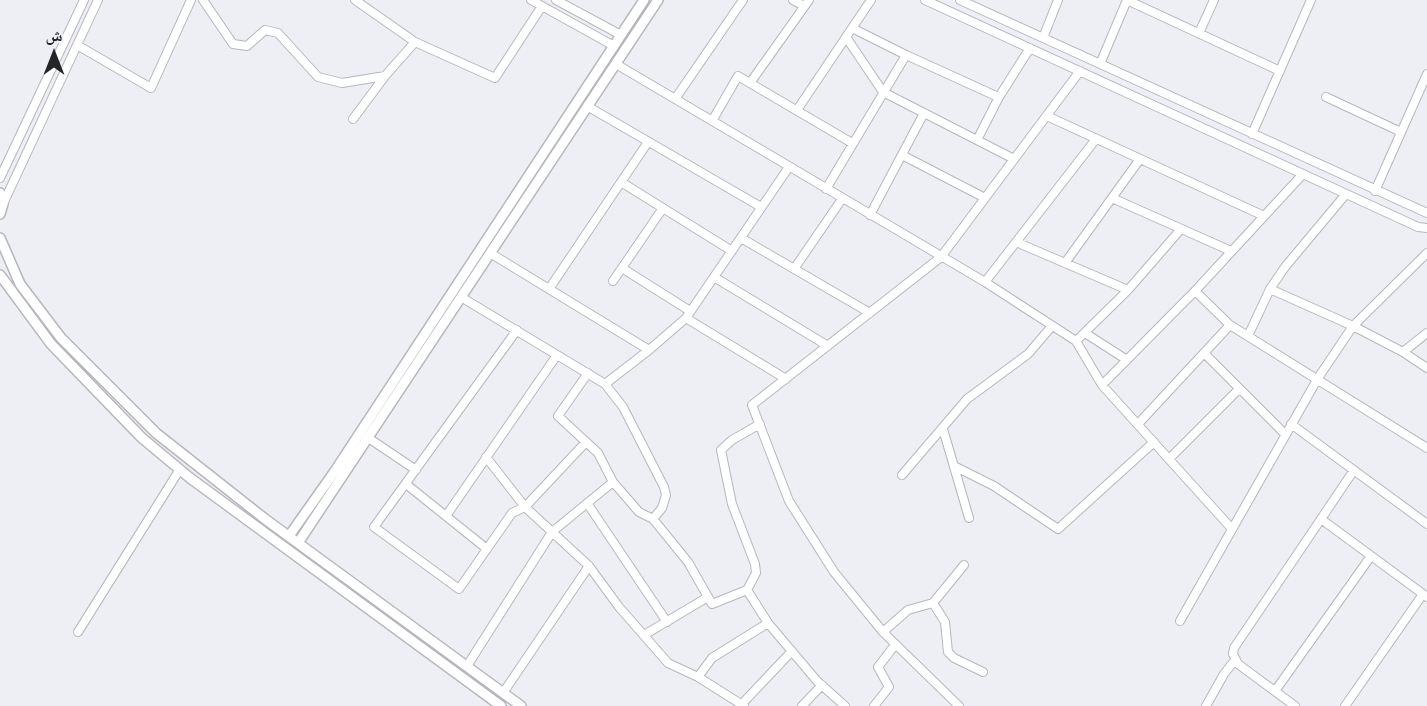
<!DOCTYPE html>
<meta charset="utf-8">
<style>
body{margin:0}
#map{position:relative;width:1427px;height:706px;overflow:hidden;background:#edeff4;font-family:Raleway,"Noto Naskh Arabic",sans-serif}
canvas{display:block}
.north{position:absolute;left:24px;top:24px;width:60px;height:60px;-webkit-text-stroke:4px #edeff4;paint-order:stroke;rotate:0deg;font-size:16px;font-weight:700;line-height:24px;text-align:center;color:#242527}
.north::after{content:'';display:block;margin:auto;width:21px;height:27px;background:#242527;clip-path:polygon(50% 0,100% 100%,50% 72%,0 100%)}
</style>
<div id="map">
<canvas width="1427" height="706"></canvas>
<div class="north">ش</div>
</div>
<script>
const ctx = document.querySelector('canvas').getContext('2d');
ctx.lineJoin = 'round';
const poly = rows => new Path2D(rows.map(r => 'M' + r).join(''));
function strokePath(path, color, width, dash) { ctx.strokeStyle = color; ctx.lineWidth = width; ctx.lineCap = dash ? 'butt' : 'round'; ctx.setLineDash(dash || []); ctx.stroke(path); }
const minor = poly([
 [203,0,233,44,247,46,265,30,278,33,318,77,342,83,385,76,415,42,495,78,542,6],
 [355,0,415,42],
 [531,0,614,46],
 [556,0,621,35],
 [793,0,804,6],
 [925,0,1418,227,1427,228],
 [960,0,1427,213],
 [852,28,906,55],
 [1199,33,1214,0],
 [846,37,883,92,1014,159],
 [1043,38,1058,0],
 [77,45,151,88,191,0],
 [616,64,985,282,1076,341,1102,385,1195,291,1303,174],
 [1100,64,1127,0,1280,71],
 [750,83,809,0],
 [1326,97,1401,132],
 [675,99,743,0],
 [587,106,761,207],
 [797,110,871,0],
 [1047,116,1264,216],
 [353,119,385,76],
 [712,121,738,76,852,143],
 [1252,134,1311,0],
 [977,140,999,97,1030,48],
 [902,155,985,198],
 [0,178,84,0],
 [621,182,732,251],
 [826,189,906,55,996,96],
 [1375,191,1427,74],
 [1112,198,1231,251],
 [3,204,98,0],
 [870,215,924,113],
 [741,238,870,313],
 [1016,242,1128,290,1181,229],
 [490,253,649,350],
 [1065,263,1140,159],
 [622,268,690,311],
 [794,269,842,199],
 [714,277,828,346],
 [613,281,663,208],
 [985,282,1096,139],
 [549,289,648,142],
 [1270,289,1353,326,1403,352,1427,368],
 [1195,291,1230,325,1427,448],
 [461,297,605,384,649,350,686,318,789,167],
 [686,318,786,379],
 [1085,333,1127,360],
 [1248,336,1270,289,1285,267,1346,194],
 [1076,341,1128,290],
 [1403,352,1427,333],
 [1204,353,1285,434],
 [588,373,558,416,598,453,613,482,639,512,653,519,688,562,712,604,747,590,768,623,817,681,845,706],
 [605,384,623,407,664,487,666,495,662,508,653,519],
 [1102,385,1232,529],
 [1138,424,1230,325],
 [1291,424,1427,524],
 [943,429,969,518],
 [367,437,416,470],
 [586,442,525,507,589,566,619,607,668,663,698,677,744,706],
 [486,457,525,507,512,513,459,589,374,527,517,330],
 [1169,459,1239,389],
 [954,466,994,486,1058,529,1154,442],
 [902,475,967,399,1028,354,1052,326],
 [406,484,487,549],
 [587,503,667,622],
 [446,516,557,355],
 [1321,519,1427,597],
 [747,590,756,573,755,564,732,504,721,450,732,440,760,424],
 [933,603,945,622,948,652,954,658,983,672],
 [1180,621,1318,378,1353,326,1427,253],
 [78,632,180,469],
 [883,632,908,610,933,603,964,565],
 [644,635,708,597],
 [467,666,552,532,613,482],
 [698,677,712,658,768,623],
 [1275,691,1371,556],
 [503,693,589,566],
 [740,706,792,651],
 [802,706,822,685],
 [874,706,889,687,878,667,895,645],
 [959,706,883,632,834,572,789,501,752,405,941,257,1080,71],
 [1206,706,1224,674,1235,660],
 [1295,706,1238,664,1233,654,1234,648,1354,470],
 [1345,706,1423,594]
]);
const major = poly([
 [0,193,3,204,0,214],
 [0,238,20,284,61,338,156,433,265,519,521,706],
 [0,275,51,344,142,438,190,478,501,706],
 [289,536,335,471,644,0],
 [298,543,658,0]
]);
strokePath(minor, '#b5b7bc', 10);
strokePath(major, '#b5b7bc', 12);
strokePath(minor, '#fff', 8);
strokePath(major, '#fff', 9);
</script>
